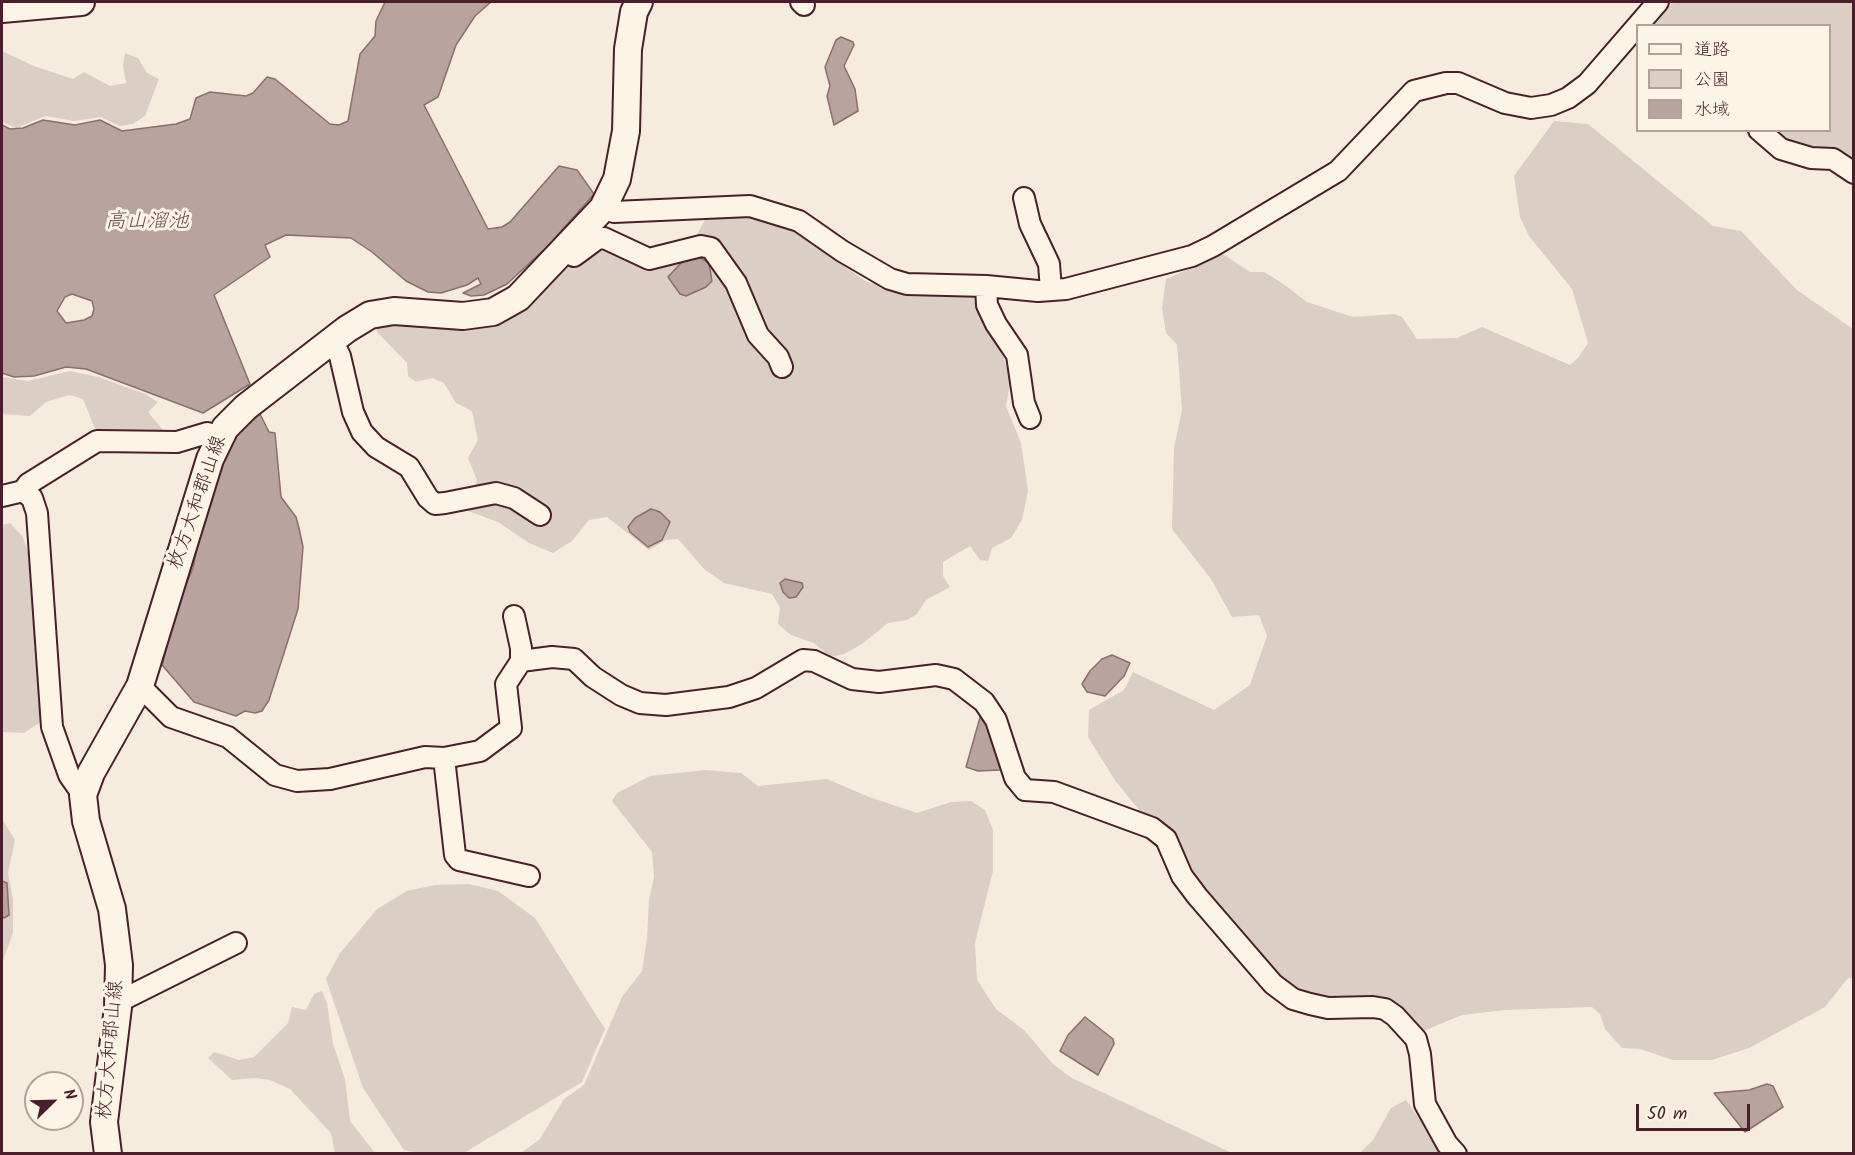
<!DOCTYPE html>
<meta charset="utf-8">
<style>
body{margin:0}
#map{position:relative;width:1855px;height:1155px;overflow:hidden;background:#f5ecde;font-family:Kalam,"Klee One",sans-serif}
canvas{display:block}
.frame{position:absolute;inset:0;border:3px solid #4a1f2b;pointer-events:none}
.legend{position:absolute;left:1636px;top:24px;width:195px;height:108px;box-sizing:border-box;background:#fcf5e5;border:2px solid #b59f9b;margin:0;padding:8px 10px;list-style:none;font-size:18px;color:#4a1f2b}
.legend li{display:flex;align-items:center;gap:12px;height:30px}
.legend b{width:30px;border:2px solid #b59f9b}
.north{position:absolute;left:24px;top:1071px;width:60px;height:60px;box-sizing:border-box;background:#fcf5e5;border:2px solid #b59f9b;border-radius:50%;rotate:67deg;font-size:16px;font-weight:700;line-height:24px;text-align:center;color:#4a1f2b}
.north::after{content:'';display:block;margin:auto;width:21px;height:27px;background:#4a1f2b;clip-path:polygon(50% 0,100% 100%,50% 72%,0 100%)}
.scale{position:absolute;left:1636px;top:1104px;width:114px;height:27px;box-sizing:border-box;border:3px solid #4a1f2b;border-top:0;padding-left:8px;font-size:18px;line-height:21px;white-space:nowrap;color:#4a1f2b;-webkit-text-stroke:4px #fcf5e5;paint-order:stroke}
</style>
<div id="map">
<canvas width="1855" height="1155"></canvas>
<div class="frame"></div>
<ul class="legend">
<li><b style="height:8px;background:#fcf5e5"></b>道路</li>
<li><b style="height:16px;background:#dbcec4"></b>公園</li>
<li><b style="height:16px;background:#b8a39e"></b>水域</li>
</ul>
<div class="north">N</div>
<div class="scale">50 m</div>
</div>
<script>
const ctx = document.querySelector('canvas').getContext('2d');
ctx.lineJoin = 'round';
function fill(path, color) { ctx.fillStyle = color; ctx.fill(path, 'evenodd'); }
const poly = rows => new Path2D(rows.map(r => 'M' + r).join(''));
function strokePath(path, color, width, dash) { ctx.strokeStyle = color; ctx.lineWidth = width; ctx.lineCap = dash ? 'butt' : 'round'; ctx.setLineDash(dash || []); ctx.stroke(path); }
function write(font, color, halo, rows, align = 'center') {
  ctx.font = font + ' Kalam,"Klee One",sans-serif'; ctx.lineWidth = 6; ctx.setLineDash([]); ctx.textBaseline = 'middle'; ctx.strokeStyle = halo; ctx.fillStyle = color; for (const [text, x, y, turn = 0] of rows) {
    ctx.save(); ctx.translate(x, y); ctx.rotate((+turn || 0) * Math.PI / 180); ctx.textAlign = isNaN(turn) ? turn : align; if (halo) ctx.strokeText(text, 0, 0); ctx.fillText(text, 0, 0); ctx.restore();
  }
}
fill(poly([
 [1674,2,1853,2,1853,165,1804,151,1767,131,1830,130,1830,26,1650,26],
 [2,51,34,66,73,79,84,72,110,86,126,83,123,66,125,53,138,58,147,73,159,79,145,116,133,124,119,126,101,117,74,121,45,116,16,128,2,122],
 [1554,121,1588,124,1713,226,1741,231,1797,290,1853,329,1853,978,1848,978,1825,1007,1749,1048,1712,1060,1673,1060,1640,1049,1622,1048,1605,1029,1600,1014,1592,1007,1505,1010,1462,1015,1421,1032,1393,1007,1327,1004,1296,996,1273,975,1114,779,1088,737,1089,710,1124,690,1133,672,1214,710,1250,685,1267,636,1259,615,1232,617,1211,579,1172,529,1174,448,1182,410,1177,344,1166,333,1162,308,1166,279,1223,254,1250,272,1264,272,1282,283,1307,302,1353,317,1394,314,1402,317,1417,339,1457,338,1482,327,1570,365,1578,358,1588,343,1572,289,1529,236,1520,217,1514,176],
 [742,214,788,227,867,282,920,295,980,296,1011,378,1006,406,1021,443,1028,491,1022,520,1011,538,992,548,988,561,980,560,970,546,943,562,943,576,950,587,926,600,917,614,907,620,888,623,862,644,844,654,830,657,814,643,791,635,778,624,780,607,772,594,724,583,704,569,678,539,666,540,649,550,607,517,589,520,572,541,553,553,529,543,498,522,468,511,477,480,468,458,478,440,472,411,456,403,444,383,432,378,416,382,408,376,407,363,377,332,376,324,471,324,565,263,600,246,637,260,695,238,705,220],
 [70,371,98,377,145,394,158,402,148,412,170,438,98,436,83,399,69,395,46,402,30,416,2,414,2,377,28,381],
 [10,523,23,537,31,562,38,641,41,722,24,733,2,732,2,525],
 [706,770,741,773,758,786,827,779,869,797,917,813,951,802,971,801,985,810,993,830,993,871,975,943,977,980,996,1009,1024,1030,1053,1064,1072,1078,1232,1153,521,1153,540,1139,564,1099,584,1085,622,997,642,971,647,938,649,899,654,877,652,852,612,801,617,793,650,776],
 [2,819,15,840,8,873,13,900,13,933,2,963],
 [469,884,498,891,535,918,605,1029,582,1082,464,1153,419,1153,404,1150,363,1088,326,979,340,953,377,909,407,891,435,885],
 [322,991,327,1003,333,1044,345,1079,350,1121,375,1153,335,1153,331,1133,290,1089,270,1080,255,1078,232,1080,208,1058,214,1052,239,1060,254,1057,288,1023,292,1007,306,1010,314,994],
 [1406,1100,1444,1153,1359,1154,1373,1140,1391,1108]
]), '#dbcec4');
const water = poly([
 [385,2,491,2,475,16,456,45,438,97,424,105,488,229,502,227,510,222,559,166,577,170,594,194,549,245,507,284,484,295,471,296,463,293,481,284,478,278,467,285,441,293,428,292,406,281,372,252,351,238,286,235,265,245,270,257,214,295,250,384,203,413,86,369,66,367,34,376,14,377,2,373,2,125,10,129,23,128,43,120,75,125,100,120,122,131,176,124,190,119,196,98,210,92,246,96,253,93,267,77,275,79,330,124,339,125,348,121,360,54,375,36,376,21,385,2],
 [72,294,92,301,94,309,92,316,84,320,66,323,57,311,65,297,72,294],
 [841,37,853,42,854,45,844,66,855,89,858,111,834,125,827,96,830,86,825,67,836,40,841,37],
 [697,256,709,263,712,281,706,287,686,296,680,294,668,277,681,263,697,256],
 [260,414,269,432,275,433,281,497,296,517,299,528,303,547,298,609,269,700,262,711,255,713,245,711,236,716,194,702,162,665,178,604,193,568,201,528,225,452,240,431,260,414],
 [651,509,660,512,670,522,662,540,648,547,630,532,628,527,635,518,651,509],
 [785,579,802,583,803,587,796,597,789,598,783,592,780,583,785,579],
 [1112,655,1130,663,1124,676,1105,696,1087,692,1082,684,1090,671,1102,659,1112,655],
 [981,714,985,716,1002,766,1001,770,978,771,966,767,981,714],
 [2,881,7,883,9,915,4,918,2,916,2,881],
 [1085,1017,1113,1039,1114,1044,1098,1075,1060,1051,1068,1035,1085,1017],
 [1767,1084,1773,1086,1783,1107,1745,1132,1714,1093,1749,1090,1767,1084]
]);
fill(water, '#b8a39e');
strokePath(water, '#8c6e70', 1.5);
const minor = poly([
 [801,2,804,5],
 [1759,130,1781,149,1811,158,1833,159,1854,173],
 [1024,198,1030,224,1049,264,1051,290],
 [603,208,614,212,750,206,799,221,842,251,890,279,907,284,986,286,1038,291,1066,289,1192,256,1213,246,1338,171,1414,91,1446,83,1458,83,1505,103,1531,108,1551,105,1568,98,1587,84,1658,2],
 [563,251,574,256,597,239,604,238,649,259,701,246,711,248,736,283,758,335,778,357,782,367],
 [986,286,987,305,996,324,1017,355,1024,403,1030,418],
 [332,340,340,356,353,412,362,432,376,447,409,467,428,498,435,504,445,503,496,493,514,498,540,515],
 [23,491,28,484,97,441,177,442,207,433,221,436],
 [2,496,23,491,32,498,37,513,52,727,69,775,83,795],
 [521,661,552,657,574,659,593,677,621,695,640,703,666,705,729,697,756,688,803,660,814,661,852,679,879,682,936,675,954,679,984,702,996,720,1015,778,1025,790,1054,792,1152,828,1166,839,1182,876,1197,896,1273,984,1293,999,1310,1004,1328,1008,1373,1007,1385,1009,1395,1016,1416,1039,1420,1054,1425,1104,1447,1144,1456,1154],
 [140,686,171,717,228,737,275,775,297,781,330,779,425,757,444,758,480,751,511,728,506,684,521,661,521,648,514,616],
 [444,758,455,855,459,860,529,876],
 [118,1002,236,943]
]);
const major = poly([
 [2,9,81,2],
 [108,1154,104,1122,118,1007,119,965,112,909,86,821,83,795,91,773,140,686,210,459,225,428,246,407,347,329,370,315,394,311,463,316,493,312,518,298,603,208,617,179,626,131,628,49,634,12,639,2]
]);
strokePath(minor, '#4a1f2b', 24);
strokePath(major, '#4a1f2b', 30);
strokePath(minor, '#fcf5e5', 20);
strokePath(major, '#fcf5e5', 26);
write('20px', '#4a1f2b', '#fcf5e5', [
 ["枚方大和郡山線",199,503,-71],
 ["枚方大和郡山線",112,1050,-85]
]);
write('italic 21px', '#704d53', '#fcf5e5', [
 ["高山溜池",147,223]
]);
</script>
